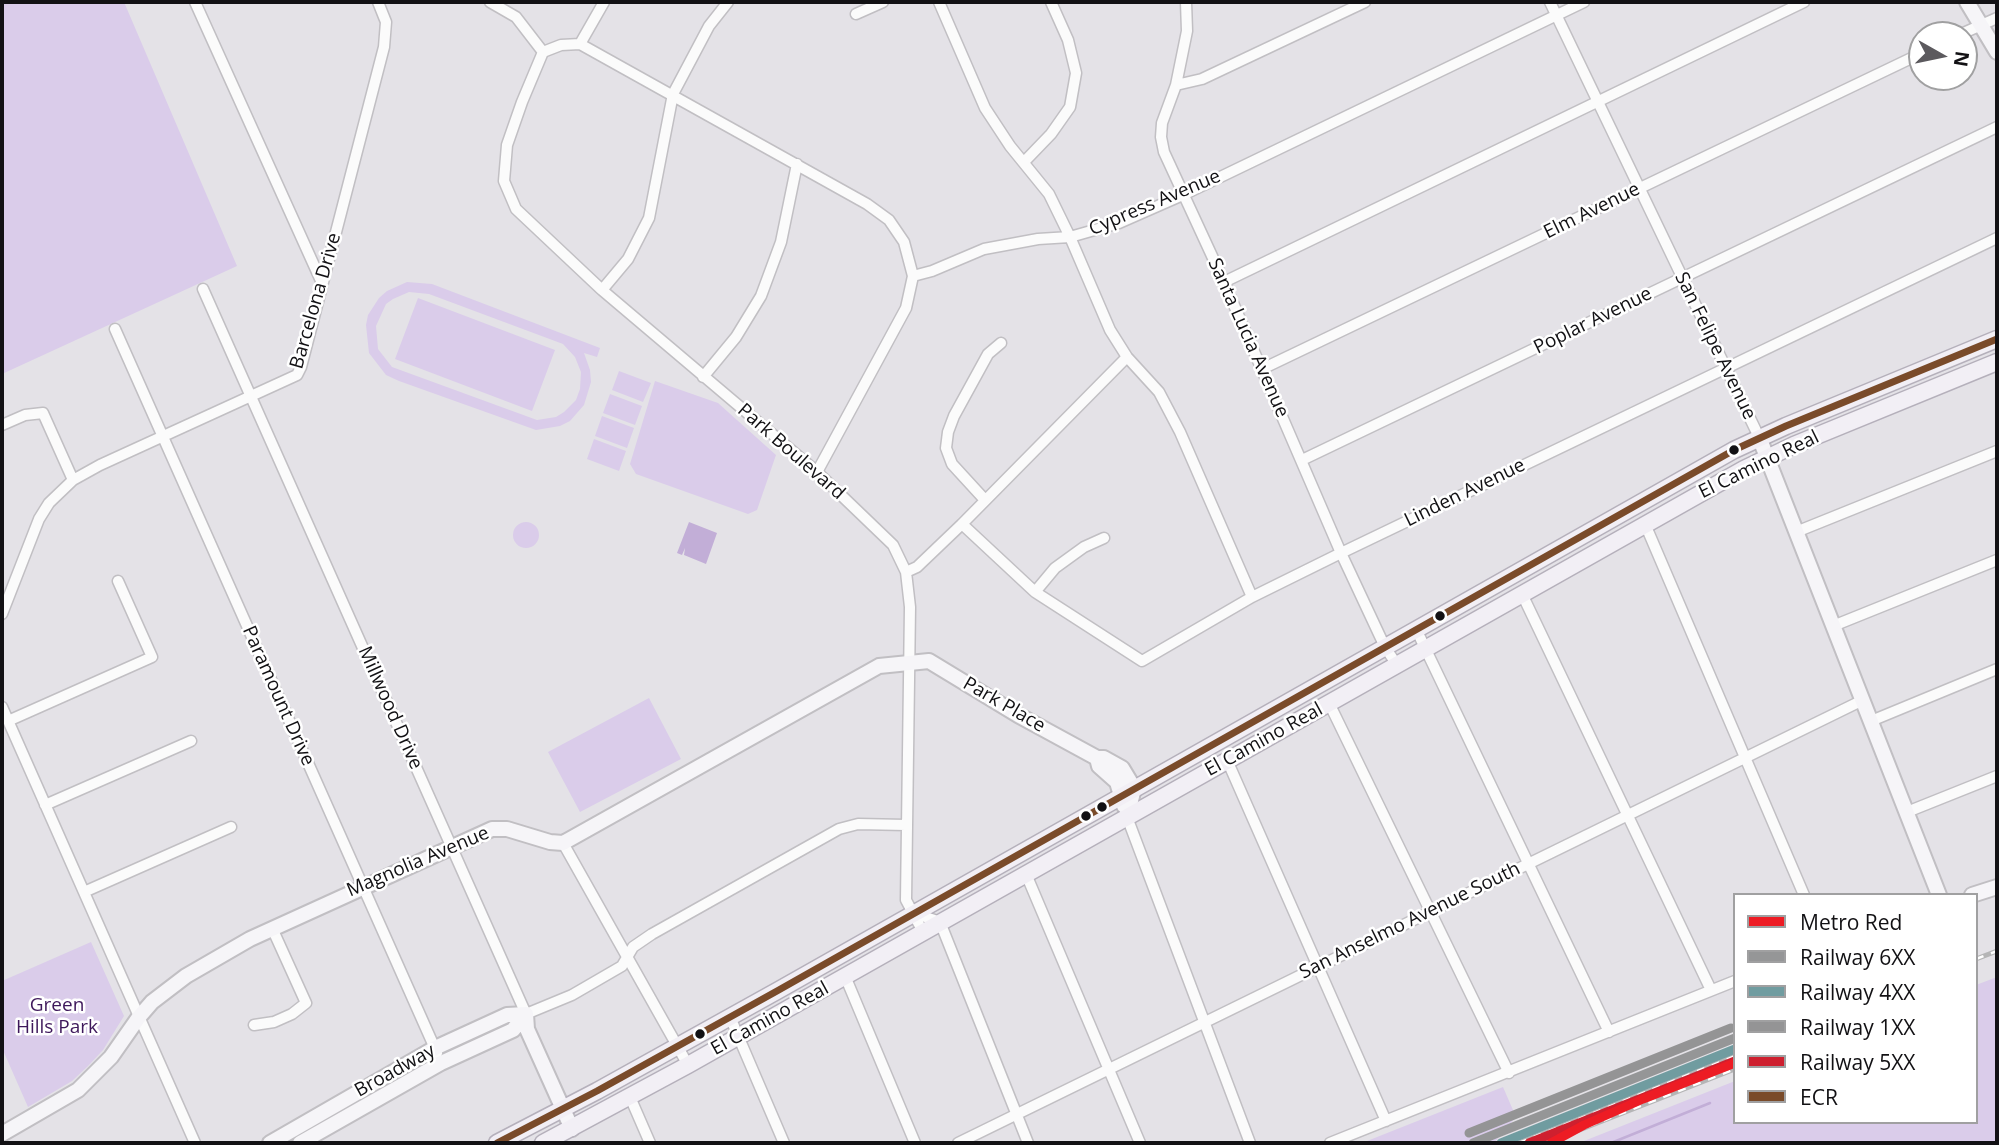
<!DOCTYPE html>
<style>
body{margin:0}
#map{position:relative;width:1999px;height:1145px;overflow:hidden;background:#e4e2e7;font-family:"Open Sans",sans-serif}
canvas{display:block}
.frame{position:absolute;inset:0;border:4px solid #121114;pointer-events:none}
.legend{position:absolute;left:1733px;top:893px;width:245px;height:231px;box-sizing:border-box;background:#fff;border:2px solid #a0a0a1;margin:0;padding:9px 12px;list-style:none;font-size:21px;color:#121114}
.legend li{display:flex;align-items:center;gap:14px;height:35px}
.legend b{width:35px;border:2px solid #a0a0a1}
.north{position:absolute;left:1908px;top:21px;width:70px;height:70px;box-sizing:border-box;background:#fff;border:2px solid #a0a0a1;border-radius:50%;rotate:99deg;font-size:19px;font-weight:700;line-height:28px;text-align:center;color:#121114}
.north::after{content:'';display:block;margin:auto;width:24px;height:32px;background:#5c5a5e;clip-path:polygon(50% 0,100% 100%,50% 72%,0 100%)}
</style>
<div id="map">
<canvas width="1999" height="1145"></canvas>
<div class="frame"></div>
<ul class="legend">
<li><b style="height:9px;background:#ed1c24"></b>Metro Red</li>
<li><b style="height:9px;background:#959697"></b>Railway 6XX</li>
<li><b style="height:9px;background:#709ca0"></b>Railway 4XX</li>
<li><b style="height:9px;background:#949495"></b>Railway 1XX</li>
<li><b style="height:9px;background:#ce202f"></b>Railway 5XX</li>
<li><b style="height:9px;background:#7a4b2a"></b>ECR</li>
</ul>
<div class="north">N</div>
</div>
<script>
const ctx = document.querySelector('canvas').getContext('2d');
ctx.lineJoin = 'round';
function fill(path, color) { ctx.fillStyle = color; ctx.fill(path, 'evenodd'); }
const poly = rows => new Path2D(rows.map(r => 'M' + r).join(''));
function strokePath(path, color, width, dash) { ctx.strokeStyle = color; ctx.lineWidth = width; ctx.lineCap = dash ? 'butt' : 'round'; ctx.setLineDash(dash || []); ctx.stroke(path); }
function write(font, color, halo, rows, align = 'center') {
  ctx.font = font + ' "Open Sans",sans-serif'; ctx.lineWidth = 5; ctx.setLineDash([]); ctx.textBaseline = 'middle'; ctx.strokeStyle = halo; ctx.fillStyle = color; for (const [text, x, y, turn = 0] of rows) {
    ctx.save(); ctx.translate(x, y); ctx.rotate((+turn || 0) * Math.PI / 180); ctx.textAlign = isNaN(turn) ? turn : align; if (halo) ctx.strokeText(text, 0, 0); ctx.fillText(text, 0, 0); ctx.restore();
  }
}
fill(poly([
 [2,2,124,2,237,266,2,374],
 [407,282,432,284,600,348,597,357,584,353,590,370,591,382,584,405,570,421,560,426,536,430,399,381,386,375,369,353,366,325,368,315,379,298,387,291],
 [409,292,429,294,563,344,575,357,581,372,580,389,576,400,564,412,556,417,537,420,392,367,378,349,376,326,386,304,393,299],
 [418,298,555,350,532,411,395,359],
 [619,371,651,383,643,402,612,390],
 [655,381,718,403,776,455,757,510,748,514,636,474,630,464],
 [610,394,642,406,635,425,603,413],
 [602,416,634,428,627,448,595,436],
 [594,439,626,451,619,471,587,459],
 '513 535a13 13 0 1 1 26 0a13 13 0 1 1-26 0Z',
 [649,698,681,759,580,812,548,752],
 [91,942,124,1016,103,1050,88,1066,72,1081,28,1107,2,1048,2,981],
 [1997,977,1997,1143,1579,1143,1735,1081,1735,1122,1976,1122,1976,985],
 [1503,1087,1516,1117,1494,1143,1362,1143]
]), '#daccea');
fill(poly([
 [689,522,717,533,706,564,684,555,685,548,682,555,677,553]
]), '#c2aed7');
strokePath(poly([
 [1611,1143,1710,1103]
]), '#c2aed7', 2.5);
const street = poly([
 [195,2,322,283],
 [490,2,516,17,543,52,561,45,580,44,867,204,889,220,904,242,913,276],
 [939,2,985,108,1010,146,1049,194,1070,237,1110,330,1127,357,1159,392,1180,432,1252,597],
 [1186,2,1187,31,1176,85,1162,123,1161,137,1164,152,1224,282,1341,553,1385,647,1397,665],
 [1550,2,1759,437],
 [856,14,883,2],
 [1959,35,1997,18],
 [580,44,604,2],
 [543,52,522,102,507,145,504,181,516,209,602,290,817,472,893,545,906,572,910,607,906,900,923,932],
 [1176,85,1202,79,1365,2],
 [1024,162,1051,134,1070,107,1076,73,1068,40,1051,2],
 [1224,282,1804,2],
 [203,289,526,1014,572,995,622,966,633,947,652,934,839,829,858,824,906,825],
 [602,290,628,259,649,218,673,94,709,26,728,2],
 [115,329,437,1053],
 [1262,369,1922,53],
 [703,377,736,337,761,296,781,242,797,164],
 [2,425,25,415,43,413,73,480],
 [1302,460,1997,127],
 [817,472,906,308,913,276,932,271,984,249,1038,239,1070,237,1119,223,1185,194,1584,2],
 [985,500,952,464,946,448,948,432,954,416,988,354,1001,343],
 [962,524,1035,592,1142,661,1252,597,1341,553,1997,238],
 [1645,524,1804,895],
 [1796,532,1997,451],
 [906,572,917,567,962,524,1127,357],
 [1035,592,1055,568,1084,547,1104,538],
 [1522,594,1711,990],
 [2,614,39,519,49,503,73,480,100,465,297,375,301,367,384,47,386,22,378,2],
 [1833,626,1997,560],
 [1416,629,1609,1032],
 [1329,703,1509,1073],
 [2,707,195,1143],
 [8,721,152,657,118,581],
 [1871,721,1997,669],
 [1227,760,1386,1121],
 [45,805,191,741],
 [1907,812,1997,776],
 [1127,817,1250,1143],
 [563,843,688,1065],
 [1026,874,1140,1143],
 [84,892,231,827],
 [914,913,940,922,1028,1143],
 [845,976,915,1143],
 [730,1017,784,1143],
 [254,1025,274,1022,292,1014,306,1003,272,928],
 [630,1097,650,1143],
 [958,1143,1863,700],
 [1330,1143,1735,981]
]);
const secondary = poly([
 [1967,2,1997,52],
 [1759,437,1939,895],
 [1097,758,1099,766,1117,782,1124,806],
 [1972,895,1997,887],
 [526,1014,527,1029,572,1129],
 [2,1134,78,1090,111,1057,139,1017,152,1002,186,976,250,939,492,829,507,829,550,842,563,843,879,666,929,661,1018,715,1097,758,1104,758,1122,768,1134,788,1127,817],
 [270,1143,435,1048,507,1015,526,1014],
 [300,1143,441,1063,513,1030,526,1014]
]);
const primary = poly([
 [497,1143,597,1091,777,991,1734,450,1786,426,1997,339],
 [543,1143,688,1065,1744,469,1794,445,1997,362]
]);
strokePath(street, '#c1bfc3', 13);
strokePath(secondary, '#c1bfc3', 18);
strokePath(primary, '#b5b0bb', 19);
strokePath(street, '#fbfbfb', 10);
strokePath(secondary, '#f6f5f8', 14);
strokePath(primary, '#f2eff5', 16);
const rail = poly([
 [1976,959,1997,951],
 [1559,1138,1735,1069],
 [1519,1143,1735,1056]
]);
strokePath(rail, '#b5b5b6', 5);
strokePath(rail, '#fff', 2.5, [8]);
strokePath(poly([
 [497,1143,597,1091,777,991,1734,450,1786,426,1997,339]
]), '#7a4b2a', 7);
strokePath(poly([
 [1473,1143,1735,1038]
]), '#959697', 9);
strokePath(poly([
 [1501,1143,1735,1049]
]), '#709ca0', 9);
strokePath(poly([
 [1469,1133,1731,1028]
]), '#949495', 9);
strokePath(poly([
 [1529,1143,1735,1061]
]), '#ce202f', 9);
strokePath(poly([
 [1551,1143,1584,1125,1643,1099,1735,1063]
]), '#ed1c24', 9);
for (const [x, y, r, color] of [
 [1734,450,6,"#121114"],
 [1440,616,6,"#121114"],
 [1102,807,6,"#121114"],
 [1086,816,6,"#121114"],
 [700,1034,6,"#121114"]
]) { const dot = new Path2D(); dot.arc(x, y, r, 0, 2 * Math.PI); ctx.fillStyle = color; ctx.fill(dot); strokePath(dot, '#fff', 2.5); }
write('19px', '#121114', '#fff', [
 ["Cypress Avenue",1155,203,-23],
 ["Elm Avenue",1592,211,-26],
 ["Barcelona Drive",316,301,-74],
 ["Poplar Avenue",1593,321,-26],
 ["Santa Lucia Avenue",1248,338,66],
 ["San Felipe Avenue",1715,346,64],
 ["Park Boulevard",791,452,41],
 ["El Camino Real",1759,465,-26],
 ["Linden Avenue",1465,493,-26],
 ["Paramount Drive",278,696,66],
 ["Park Place",1004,705,30],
 ["Millwood Drive",390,708,66],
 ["El Camino Real",1264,740,-29],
 ["Magnolia Avenue",418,862,-23],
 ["San Anselmo Avenue South",1410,921,-26],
 ["El Camino Real",770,1019,-29],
 ["Broadway",395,1071,-29]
]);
write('19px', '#3e185b', '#fff', [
 ["Green",57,1006],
 ["Hills Park",57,1028]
]);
</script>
